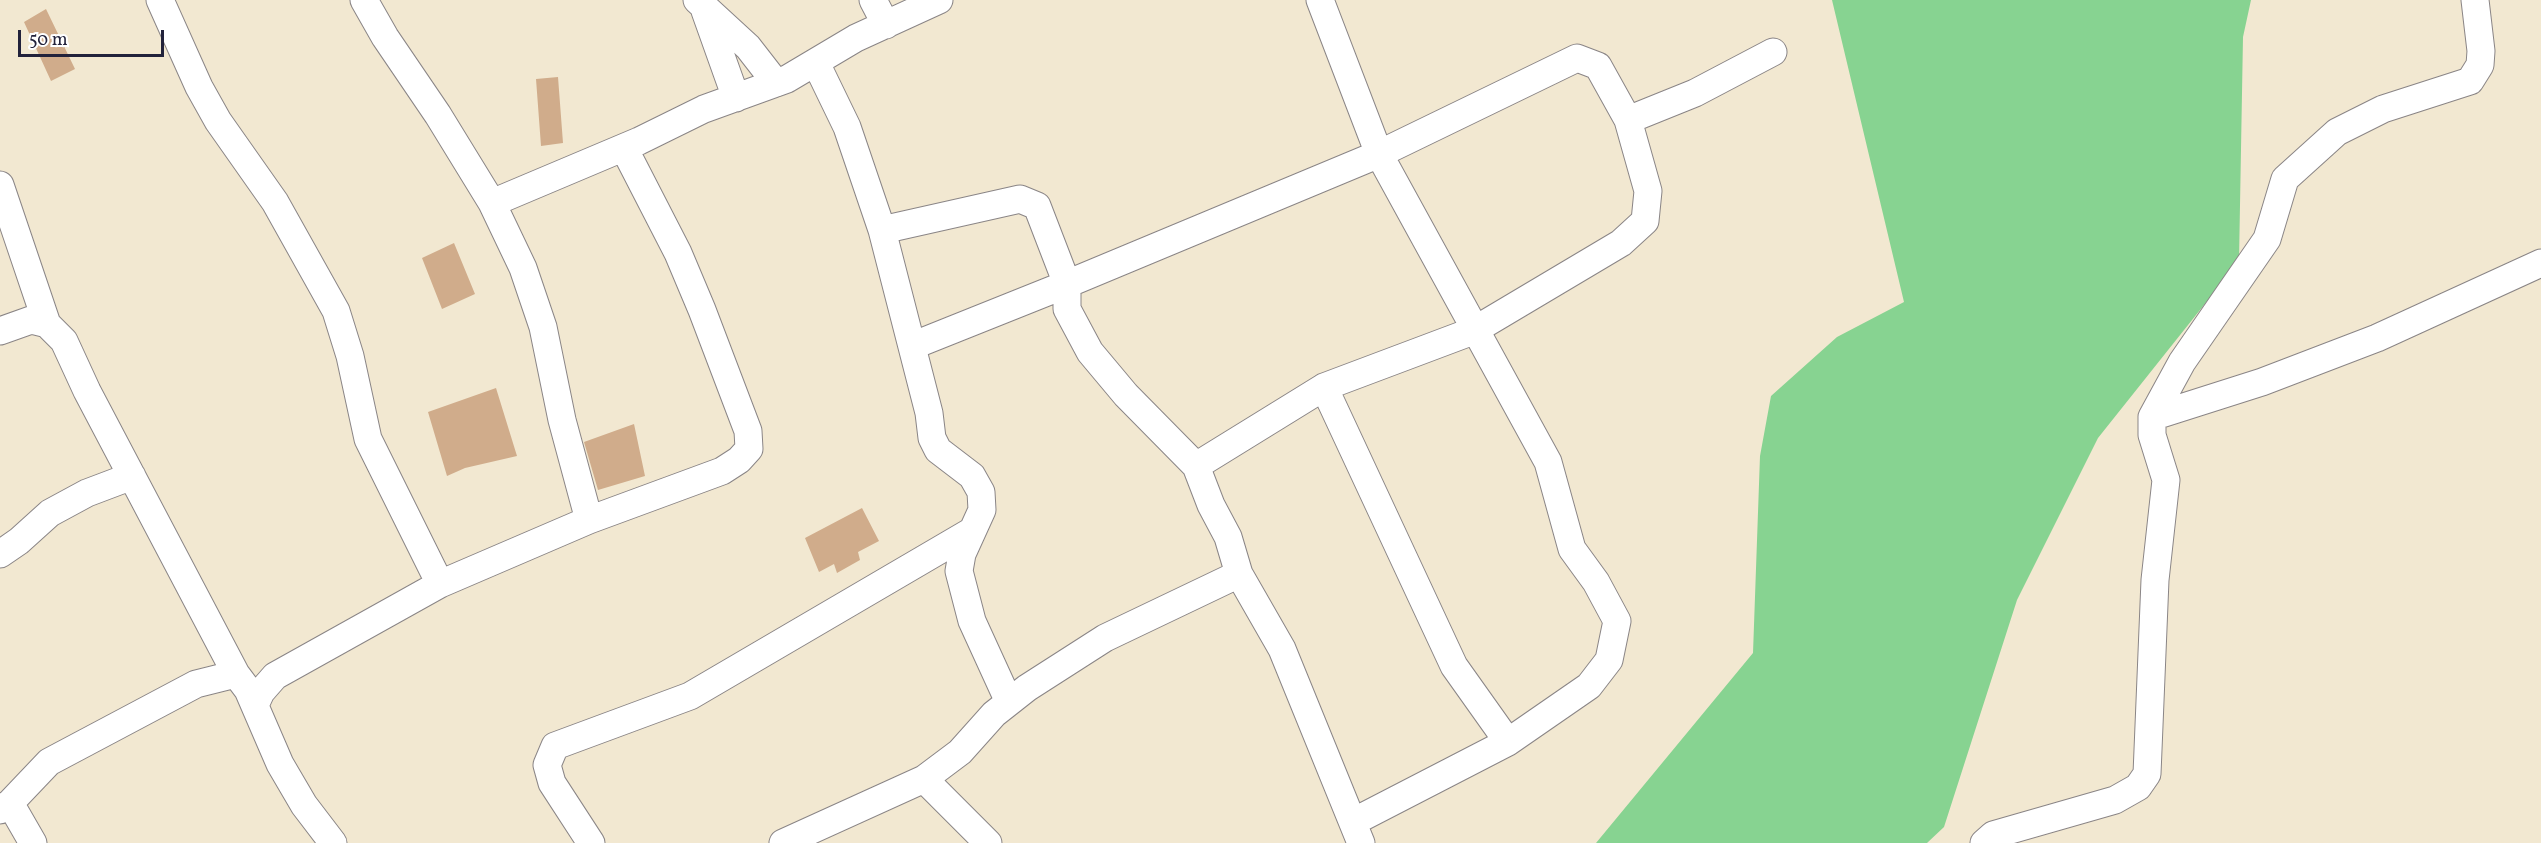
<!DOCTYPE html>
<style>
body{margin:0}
#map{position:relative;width:2541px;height:843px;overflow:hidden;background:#f2e8d1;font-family:Vollkorn,serif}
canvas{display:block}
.scale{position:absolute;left:18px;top:30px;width:146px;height:27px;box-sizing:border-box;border:3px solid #22223b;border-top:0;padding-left:8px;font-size:18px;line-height:21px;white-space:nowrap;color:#22223b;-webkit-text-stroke:4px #fff;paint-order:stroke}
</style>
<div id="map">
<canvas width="2541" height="843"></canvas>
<div class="scale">50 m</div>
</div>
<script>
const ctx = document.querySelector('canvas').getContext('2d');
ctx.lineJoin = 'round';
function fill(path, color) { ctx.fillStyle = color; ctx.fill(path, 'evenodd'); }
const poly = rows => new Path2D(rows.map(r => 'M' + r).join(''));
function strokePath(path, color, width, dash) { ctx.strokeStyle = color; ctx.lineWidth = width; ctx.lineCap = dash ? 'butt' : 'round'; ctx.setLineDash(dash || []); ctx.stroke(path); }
fill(poly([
 [1832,0,2251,0,2243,37,2239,261,2098,438,2017,600,1944,827,1927,843,1596,843,1753,653,1760,456,1771,396,1837,337,1904,302]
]), '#87d391');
fill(poly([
 [46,9,75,69,51,81,24,22],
 [558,77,563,143,541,146,536,79],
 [454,243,475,294,442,309,422,258],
 [496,388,517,456,465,468,447,476,428,412],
 [634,424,645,476,598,490,584,442],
 [862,508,879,541,858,552,860,560,837,573,834,564,819,572,805,538]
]), '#d0ac8b');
const minor = poly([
 [160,0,199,87,218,121,275,202,336,311,350,356,368,439,440,584],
 [364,0,385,37,438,115,492,203,523,268,543,327,562,420,589,520],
 [697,0,748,47,776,83],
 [873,0,886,25],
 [1320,0,1379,154,1548,462,1572,549,1596,582,1617,621,1609,660,1589,686,1508,742,1353,822],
 [705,11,736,98],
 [816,63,847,127,882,230,929,413,932,438,938,450,972,476,981,492,982,510,962,554,959,571,972,621,1009,702],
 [1628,120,1695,93,1773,52],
 [0,185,47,324,64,341,87,391,236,674,248,690,280,764,304,805,333,843],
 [492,203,639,141,704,109,787,79,856,38,939,0],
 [882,230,1020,199,1037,206,1067,284,1067,309,1090,352,1126,395,1196,466,1324,387,1473,331,1621,243,1645,221,1648,191,1628,120,1598,66,1577,58,1379,154,1067,284,912,346],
 [0,331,31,320,47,324],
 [1324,387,1454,666,1508,742],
 [2152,417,2262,382,2377,338,2541,263],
 [1196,466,1211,505,1228,537,1239,574,1282,649,1361,843],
 [0,554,19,541,50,513,87,493,132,476],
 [255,705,261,692,275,676,440,584,589,520,722,471,739,460,749,449,748,431,702,310,678,253,624,148],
 [924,779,988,843],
 [10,803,33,843],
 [0,810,10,803,49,762,196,684,236,674],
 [591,843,552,783,547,765,555,746,690,696,972,531],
 [783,843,924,779,960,752,994,714,1027,688,1105,638,1239,574],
 [1984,843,1993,835,2115,800,2138,787,2147,774,2155,580,2166,480,2152,435,2152,417,2182,362,2267,239,2285,179,2337,132,2383,109,2470,81,2480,65,2481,51,2475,0]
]);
strokePath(minor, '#8a8586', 29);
strokePath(minor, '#fff', 27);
</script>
